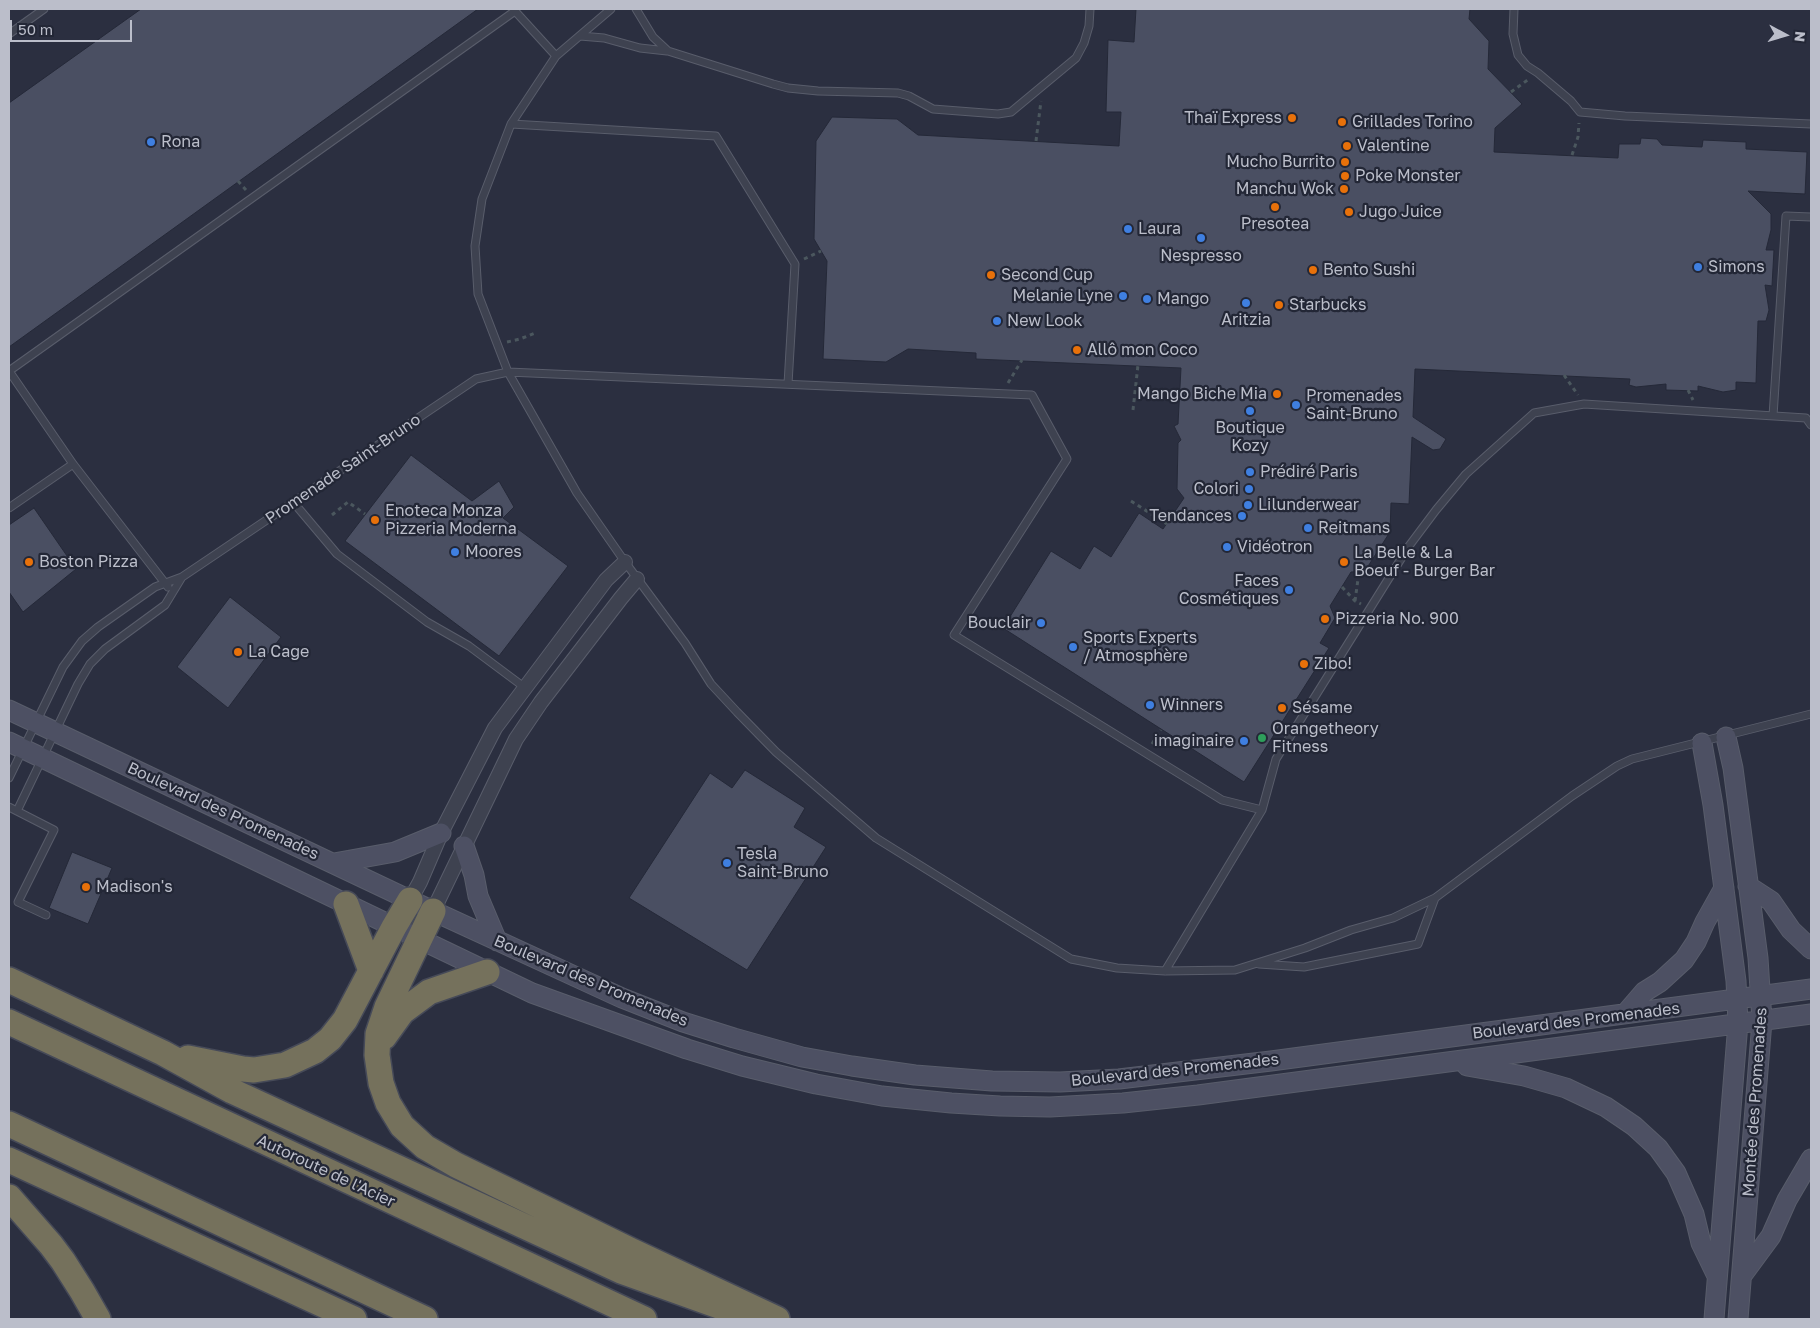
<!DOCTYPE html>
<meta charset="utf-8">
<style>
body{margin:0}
#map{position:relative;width:1820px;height:1328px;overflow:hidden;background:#2b2f40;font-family:"Golos Text",sans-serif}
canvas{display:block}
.frame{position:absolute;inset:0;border:10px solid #bbbeca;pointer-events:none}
.north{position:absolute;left:1760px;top:10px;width:50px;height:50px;-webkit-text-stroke:4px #232736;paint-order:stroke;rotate:96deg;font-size:14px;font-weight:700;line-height:20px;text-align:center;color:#bbbeca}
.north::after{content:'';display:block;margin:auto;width:18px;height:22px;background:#bbbeca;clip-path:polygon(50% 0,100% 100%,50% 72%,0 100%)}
.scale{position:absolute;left:10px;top:20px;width:122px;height:22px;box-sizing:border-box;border:2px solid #bbbeca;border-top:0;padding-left:6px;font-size:15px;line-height:18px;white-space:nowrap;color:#bbbeca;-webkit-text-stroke:4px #232736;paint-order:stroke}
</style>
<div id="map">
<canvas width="1820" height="1328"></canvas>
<div class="frame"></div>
<div class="north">N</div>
<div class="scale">50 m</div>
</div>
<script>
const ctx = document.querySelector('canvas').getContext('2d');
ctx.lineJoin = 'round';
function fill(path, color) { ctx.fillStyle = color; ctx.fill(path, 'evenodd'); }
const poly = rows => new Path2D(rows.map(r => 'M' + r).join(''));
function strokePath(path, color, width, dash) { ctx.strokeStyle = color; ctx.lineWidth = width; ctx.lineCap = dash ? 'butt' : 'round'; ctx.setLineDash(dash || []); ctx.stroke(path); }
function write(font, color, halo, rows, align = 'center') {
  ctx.font = font + ' "Golos Text",sans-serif'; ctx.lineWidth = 4.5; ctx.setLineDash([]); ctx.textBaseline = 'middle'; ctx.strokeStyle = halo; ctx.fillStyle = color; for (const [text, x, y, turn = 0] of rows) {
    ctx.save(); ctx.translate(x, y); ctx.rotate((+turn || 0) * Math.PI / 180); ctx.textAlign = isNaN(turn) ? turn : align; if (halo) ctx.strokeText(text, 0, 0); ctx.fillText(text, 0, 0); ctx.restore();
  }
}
const building = poly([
 [141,9,478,9,9,347,9,103,141,9],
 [1136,9,1470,9,1469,19,1489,41,1488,69,1522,104,1495,128,1494,152,1618,158,1619,144,1640,144,1641,138,1657,139,1662,145,1702,147,1703,140,1746,142,1746,149,1807,152,1805,194,1748,191,1771,214,1771,230,1766,250,1774,250,1772,286,1765,285,1769,310,1766,321,1758,321,1756,383,1736,382,1736,390,1723,392,1698,386,1698,391,1666,390,1666,384,1636,387,1629,385,1630,379,1415,369,1413,417,1446,439,1440,449,1433,450,1412,437,1409,504,1391,503,1390,532,1365,571,1351,572,1330,606,1335,618,1320,643,1329,648,1244,782,1003,628,1051,551,1080,569,1094,546,1111,557,1139,513,1163,529,1184,498,1177,489,1178,443,1181,440,1174,426,1178,424,1181,368,976,359,976,353,908,349,886,362,823,359,827,261,814,239,816,141,832,117,897,119,918,135,1119,146,1121,112,1106,112,1108,40,1134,42,1136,9],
 [411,455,472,501,499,481,514,507,503,518,568,566,499,656,345,541,411,455],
 [34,508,76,569,23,612,9,592,9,525,34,508],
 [230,597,281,637,228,708,177,667,230,597],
 [745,770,805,808,794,827,826,847,747,970,629,898,710,773,732,788,745,770],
 [72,852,112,868,88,924,49,908,72,852]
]);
fill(building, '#4a4f62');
strokePath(building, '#252938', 1);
const lane = poly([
 [611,9,556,56,511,124,482,199,475,246,478,294,508,372,577,493,625,562,685,643,711,684,737,712,776,752,876,838,1071,959,1117,968,1165,971,1235,970,1305,948,1351,930,1393,918,1435,898,1572,796,1617,766,1632,759,1811,714],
 [636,9,653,37,668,51,773,84,788,88,818,91,898,93,909,96,933,109,998,114,1011,112,1076,58,1084,43,1089,26,1090,9],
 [1514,9,1513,34,1518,55,1527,66,1538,73,1571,101,1580,112,1625,116,1811,124],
 [9,34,44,9],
 [580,36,604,38,640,48,667,51],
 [511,124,716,136,795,264,788,384],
 [9,371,515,11,556,56],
 [9,371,73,464,168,587],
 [1773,416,1786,216,1811,217],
 [294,503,337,554,427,622,469,646,524,687],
 [9,508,73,464],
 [9,778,63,667,82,641,98,627,155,587,182,577,476,379,508,372,1032,395,1067,459,954,635,1222,800,1262,810],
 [9,807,54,830,18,902,46,915],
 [17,811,78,684,90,664,105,649,165,605,182,577],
 [1259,964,1304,967,1418,944,1435,898],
 [1165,971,1262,810,1276,759,1409,546,1436,510,1466,474,1534,413,1584,404,1806,418,1811,425]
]);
const street = poly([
 [410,900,420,882,441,833,495,728,606,580,625,562],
 [433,911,516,739,541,702,621,598,637,579]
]);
const secondary = poly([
 [9,710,433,911,622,998,683,1022,734,1038,802,1057,852,1066,915,1075,992,1081,1060,1082,1119,1079,1271,1061,1811,989],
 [1726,737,1733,768,1758,958,1762,1021,1738,1319],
 [9,742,532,993,687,1049,742,1066,816,1084,882,1096,951,1103,1000,1106,1050,1107,1123,1103,1198,1095,1811,1014],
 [1702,743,1713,805,1736,981,1738,1023,1714,1319],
 [464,846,474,875,478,896,497,941],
 [334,863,395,852,441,833],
 [1748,886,1771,901,1791,930,1811,949],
 [1625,1014,1644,992,1660,982,1684,960,1696,942,1705,922,1724,888],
 [1467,1066,1524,1076,1566,1088,1606,1107,1634,1126,1658,1148,1676,1173,1694,1214,1701,1243,1717,1276],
 [1743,1274,1771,1236,1787,1200,1811,1159]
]);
const highway = poly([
 [346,904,371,971],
 [433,911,387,1007,378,1034,377,1055,381,1083,388,1103,402,1126,425,1147,456,1165,632,1251,777,1319],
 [9,980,163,1053,232,1091,621,1271,755,1319],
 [9,1022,644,1319],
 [384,1037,402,1012,429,992,487,972],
 [188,1058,243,1069,254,1070,285,1065,315,1051,330,1039,345,1020,394,927,410,900],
 [9,1124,425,1319],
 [9,1160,354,1319],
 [9,1197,51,1245,63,1261,82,1291,98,1319]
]);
strokePath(lane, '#595d6b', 9);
strokePath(street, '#595d6b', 16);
strokePath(secondary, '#595d6b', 21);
strokePath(highway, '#464a58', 28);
strokePath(poly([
 [1511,92,1529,79],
 [1036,141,1041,101],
 [1572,155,1578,137,1579,123],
 [238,181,246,190],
 [804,259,821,251],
 [507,342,520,339,535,333],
 [1564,375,1578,395],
 [1008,383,1022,360],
 [1688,390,1693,400],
 [1133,410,1138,365],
 [1131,501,1167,524],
 [332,515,348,502,365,514],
 [1342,587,1355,601,1361,604],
 [1355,601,1359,572],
 [1152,744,1161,730]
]), '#4b575e', 3, [4, 4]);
strokePath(lane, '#3e4250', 7);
strokePath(street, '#3e4250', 14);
strokePath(secondary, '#4d5063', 19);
strokePath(highway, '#75715c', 25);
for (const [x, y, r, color] of [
 [1292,118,5,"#e8710a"],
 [1342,122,5,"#e8710a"],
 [151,142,5,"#3f7fe0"],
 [1347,146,5,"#e8710a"],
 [1345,162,5,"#e8710a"],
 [1345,176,5,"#e8710a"],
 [1344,189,5,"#e8710a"],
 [1275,207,5,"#e8710a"],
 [1349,212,5,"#e8710a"],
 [1128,229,5,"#3f7fe0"],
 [1201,238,5,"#3f7fe0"],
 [1698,267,5,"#3f7fe0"],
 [1313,270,5,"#e8710a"],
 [991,275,5,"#e8710a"],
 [1123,296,5,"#3f7fe0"],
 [1147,299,5,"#3f7fe0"],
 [1246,303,5,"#3f7fe0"],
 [1279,305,5,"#e8710a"],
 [997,321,5,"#3f7fe0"],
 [1077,350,5,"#e8710a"],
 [1277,394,5,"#e8710a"],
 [1296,405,5,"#3f7fe0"],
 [1250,411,5,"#3f7fe0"],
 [1250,472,5,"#3f7fe0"],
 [1249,489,5,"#3f7fe0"],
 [1248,505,5,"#3f7fe0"],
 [1242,516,5,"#3f7fe0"],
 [375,520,5,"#e8710a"],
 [1308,528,5,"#3f7fe0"],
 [1227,547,5,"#3f7fe0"],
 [455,552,5,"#3f7fe0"],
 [29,562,5,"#e8710a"],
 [1344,562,5,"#e8710a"],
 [1289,590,5,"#3f7fe0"],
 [1325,619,5,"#e8710a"],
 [1041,623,5,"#3f7fe0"],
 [1073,647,5,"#3f7fe0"],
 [238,652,5,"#e8710a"],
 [1304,664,5,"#e8710a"],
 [1150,705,5,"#3f7fe0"],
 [1282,708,5,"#e8710a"],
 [1262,738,5,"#2e9e5b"],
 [1244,741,5,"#3f7fe0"],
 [727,863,5,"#3f7fe0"],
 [86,887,5,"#e8710a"]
]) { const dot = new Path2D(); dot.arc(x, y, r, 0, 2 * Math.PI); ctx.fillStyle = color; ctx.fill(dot); strokePath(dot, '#232736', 2); }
write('16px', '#bbbeca', '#232736', [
 ["Thaï Express",1282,118,"right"],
 ["Grillades Torino",1352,122],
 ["Rona",161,142],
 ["Valentine",1357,146],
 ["Mucho Burrito",1335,162,"right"],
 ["Poke Monster",1355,176],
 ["Manchu Wok",1334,189,"right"],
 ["Jugo Juice",1359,212],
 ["Presotea",1275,224,"center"],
 ["Laura",1138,229],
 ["Nespresso",1201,256,"center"],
 ["Simons",1708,267],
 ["Bento Sushi",1323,270],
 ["Second Cup",1001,275],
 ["Melanie Lyne",1113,296,"right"],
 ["Mango",1157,299],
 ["Starbucks",1289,305],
 ["Aritzia",1246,320,"center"],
 ["New Look",1007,321],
 ["Allô mon Coco",1087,350],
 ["Mango Biche Mia",1267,394,"right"],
 ["Promenades",1306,396],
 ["Saint-Bruno",1306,414],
 ["Boutique",1250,428,"center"],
 ["Kozy",1250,446,"center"],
 ["Prédiré Paris",1260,472],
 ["Colori",1239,489,"right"],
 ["Lilunderwear",1258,505],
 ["Enoteca Monza",385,511],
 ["Pizzeria Moderna",385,529],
 ["Tendances",1232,516,"right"],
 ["Reitmans",1318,528],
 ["Vidéotron",1237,547],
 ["Moores",465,552],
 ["La Belle & La",1354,553],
 ["Boeuf - Burger Bar",1354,571],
 ["Boston Pizza",39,562],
 ["Faces",1279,581,"right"],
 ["Cosmétiques",1279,599,"right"],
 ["Pizzeria No. 900",1335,619],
 ["Bouclair",1031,623,"right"],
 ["Sports Experts",1083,638],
 ["/ Atmosphère",1083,656],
 ["La Cage",248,652],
 ["Zibo!",1314,664],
 ["Winners",1160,705],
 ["Sésame",1292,708],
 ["Orangetheory",1272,729],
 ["Fitness",1272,747],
 ["imaginaire",1234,741,"right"],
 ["Tesla",737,854],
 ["Saint-Bruno",737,872],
 ["Madison's",96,887]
], 'left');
write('16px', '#bbbeca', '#232736', [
 ["Promenade Saint-Bruno",343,469,-34],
 ["Boulevard des Promenades",223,811,25],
 ["Boulevard des Promenades",591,981,23],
 ["Boulevard des Promenades",1576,1021,-7],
 ["Boulevard des Promenades",1175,1070,-6],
 ["Montée des Promenades",1755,1102,-86],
 ["Autoroute de l'Acier",326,1171,25]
]);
</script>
